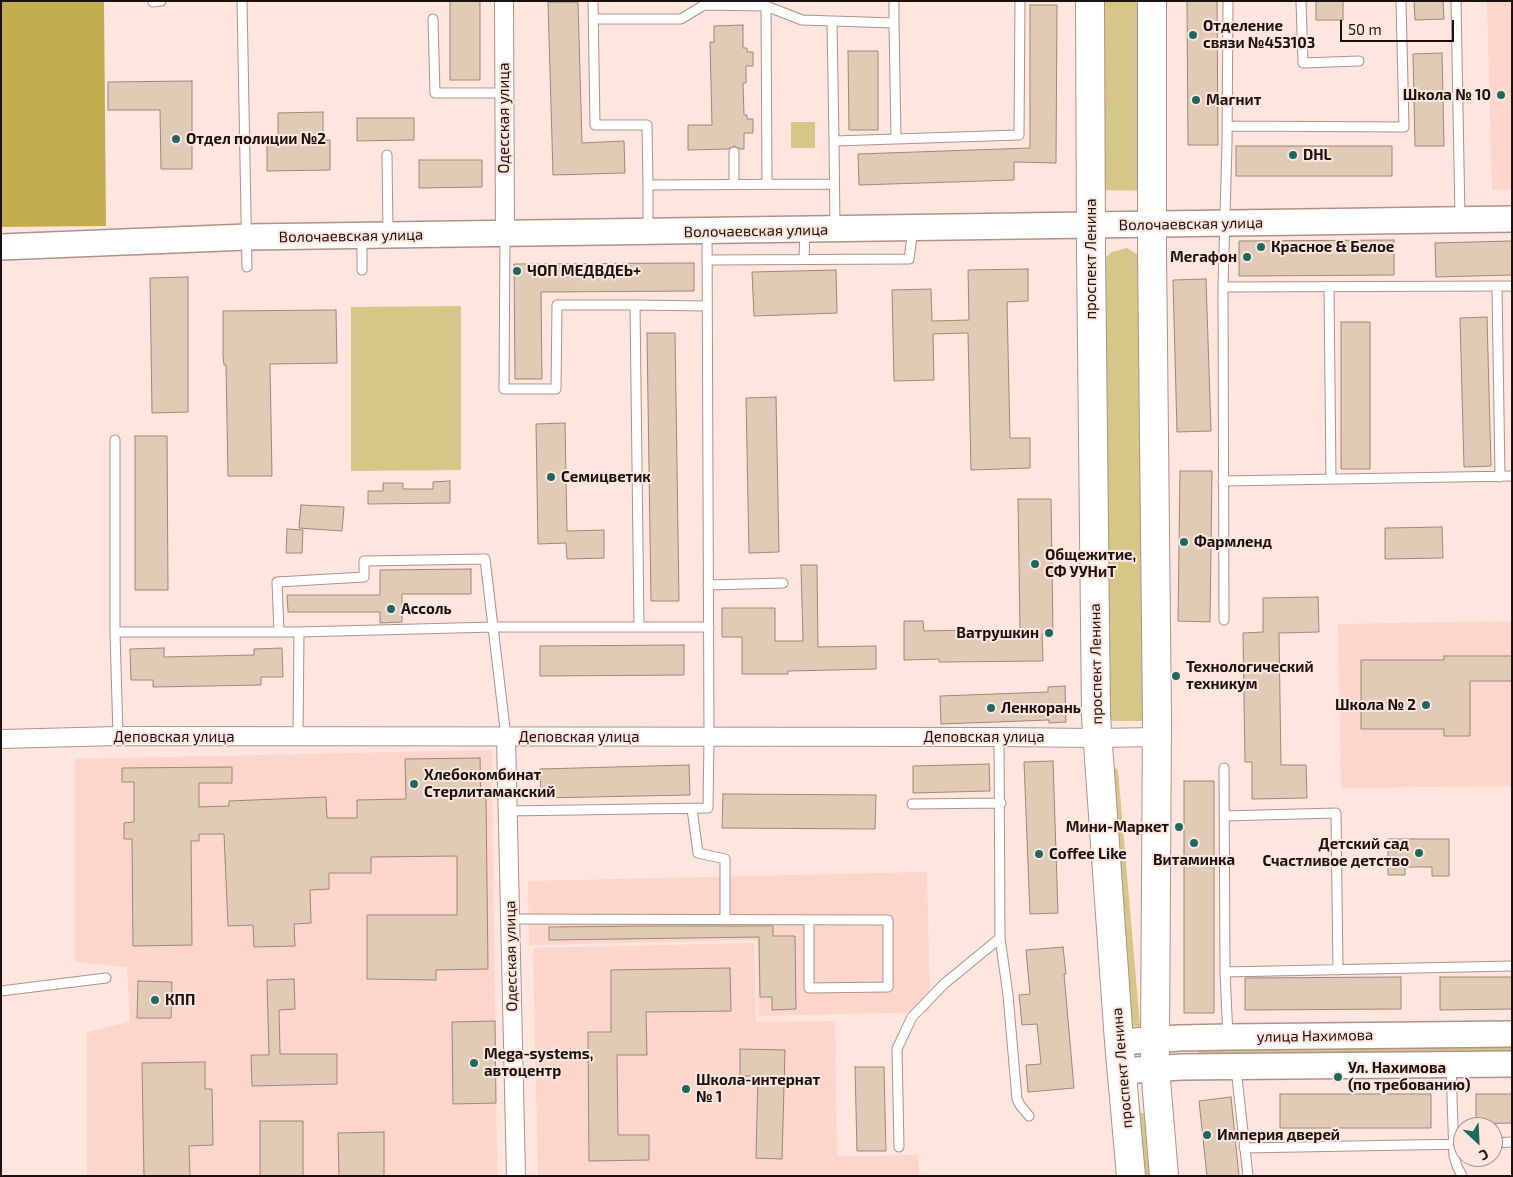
<!DOCTYPE html>
<meta charset="utf-8">
<style>
body{margin:0}
#map{position:relative;width:1513px;height:1177px;overflow:hidden;background:#fee5de;font-family:"Exo 2",sans-serif}
canvas{display:block}
.frame{position:absolute;inset:0;border:2px solid #1b110e;pointer-events:none}
.north{position:absolute;left:1453px;top:1117px;width:50px;height:50px;box-sizing:border-box;background:#fee5de;border:1px solid #a3908b;border-radius:50%;rotate:155deg;font-size:14px;font-weight:700;line-height:20px;text-align:center;color:#1b110e}
.north::after{content:'';display:block;margin:auto;width:18px;height:22px;background:#1e6861;clip-path:polygon(50% 0,100% 100%,50% 72%,0 100%)}
.scale{position:absolute;left:1340px;top:20px;width:114px;height:22px;box-sizing:border-box;border:2px solid #1b110e;border-top:0;padding-left:6px;font-size:15px;line-height:18px;white-space:nowrap;color:#1b110e;-webkit-text-stroke:4px #fee5de;paint-order:stroke}
</style>
<div id="map">
<canvas width="1513" height="1177"></canvas>
<div class="frame"></div>
<div class="north">С</div>
<div class="scale">50 m</div>
</div>
<script>
const ctx = document.querySelector('canvas').getContext('2d');
ctx.lineJoin = 'round';
function fill(path, color) { ctx.fillStyle = color; ctx.fill(path, 'evenodd'); }
const poly = rows => new Path2D(rows.map(r => 'M' + r).join(''));
function strokePath(path, color, width, dash) { ctx.strokeStyle = color; ctx.lineWidth = width; ctx.lineCap = dash ? 'butt' : 'round'; ctx.setLineDash(dash || []); ctx.stroke(path); }
function write(font, color, halo, rows, align = 'center') {
  ctx.font = font + ' "Exo 2",sans-serif'; ctx.lineWidth = 4; ctx.setLineDash([]); ctx.textBaseline = 'middle'; ctx.strokeStyle = halo; ctx.fillStyle = color; for (const [text, x, y, turn = 0] of rows) {
    ctx.save(); ctx.translate(x, y); ctx.rotate((+turn || 0) * Math.PI / 180); ctx.textAlign = isNaN(turn) ? turn : align; if (halo) ctx.strokeText(text, 0, 0); ctx.fillText(text, 0, 0); ctx.restore();
  }
}
fill(poly([
 [1487,1,1512,1,1512,189,1492,190],
 [1512,621,1512,786,1341,788,1338,624],
 [492,750,496,1103,498,1176,87,1176,87,1032,130,1022,127,967,75,962,75,759],
 [927,872,930,1012,759,1016,757,940,529,945,528,881],
 [754,943,756,1022,835,1021,837,1156,918,1155,919,1176,538,1176,533,948]
]), '#fdd5ca');
fill(poly([
 [1101,1,1146,1,1148,191,1102,190],
 [791,122,815,122,815,148,791,148],
 [1127,248,1138,255,1144,262,1145,721,1108,721,1102,261,1112,252],
 [461,306,461,470,351,471,351,307],
 [1114,767,1118,770,1140,1026,1127,1026,1111,768],
 [1512,1036,1512,1063,1200,1068,1198,1037],
 [1140,1113,1146,1113,1155,1176,1141,1176,1136,1117]
]), '#d5c787');
fill(poly([
 [1,1,104,1,106,226,1,227]
]), '#c3ae4f');
const building = poly([
 [450,1,480,1,480,80,450,80,450,1],
 [1187,1,1217,1,1218,145,1188,145,1187,1],
 [1316,1,1343,1,1343,20,1316,20,1316,1],
 [1414,1,1443,1,1444,19,1415,20,1414,1],
 [548,2,578,2,582,143,624,141,625,173,553,175,548,2],
 [1030,5,1057,5,1056,163,1014,162,1014,180,859,185,858,154,1030,148,1030,5],
 [743,25,743,48,747,48,747,52,753,52,753,66,746,66,746,83,743,83,744,115,747,115,747,119,753,119,753,133,744,133,744,149,740,149,734,146,728,149,688,150,688,125,712,125,710,42,714,42,714,26,743,25],
 [848,51,878,51,878,130,849,130,848,51],
 [1442,53,1444,146,1415,146,1413,54,1442,53],
 [192,81,192,169,161,169,160,110,108,110,108,82,192,81],
 [323,112,323,140,330,140,330,170,267,171,267,140,278,140,278,113,323,112],
 [357,118,414,118,414,140,357,141,357,118],
 [1236,146,1392,146,1392,176,1236,176,1236,146],
 [419,160,482,160,482,187,419,188,419,160],
 [1394,240,1394,275,1239,276,1239,241,1394,240],
 [1512,241,1512,275,1436,277,1435,243,1512,241],
 [694,263,694,291,541,292,542,379,515,379,514,264,694,263],
 [1028,269,1028,301,1007,302,1010,438,1030,438,1030,468,971,470,968,333,933,334,934,380,894,381,892,290,931,289,932,321,969,320,968,270,1028,269],
 [836,270,837,313,754,316,752,272,836,270],
 [188,277,188,412,152,413,150,278,188,277],
 [1206,279,1211,431,1177,432,1173,280,1206,279],
 [336,310,337,363,270,364,272,476,228,476,226,365,224,365,223,355,223,311,336,310],
 [1487,317,1491,466,1464,467,1460,318,1487,317],
 [1341,322,1370,322,1370,469,1341,469,1341,322],
 [647,333,675,333,679,601,651,601,647,333],
 [776,397,779,552,749,553,746,398,776,397],
 [565,423,567,531,604,530,604,558,567,559,566,543,538,544,536,424,565,423],
 [135,436,167,436,168,590,135,590,135,436],
 [1180,471,1212,471,1210,622,1178,621,1180,471],
 [450,481,450,503,368,504,368,491,383,491,383,483,403,483,403,489,433,489,433,482,450,481],
 [1018,499,1051,499,1053,634,1042,634,1043,661,939,662,939,659,904,660,904,621,923,621,924,631,1020,629,1018,499],
 [301,505,344,507,342,531,299,528,301,505],
 [1442,527,1443,558,1385,559,1385,528,1442,527],
 [287,529,303,530,302,553,286,553,287,529],
 [801,565,817,565,818,647,876,646,876,669,788,671,788,674,742,674,742,637,722,637,722,608,775,608,775,641,803,641,801,565],
 [471,569,471,594,402,594,402,622,380,623,380,612,288,612,287,595,380,595,380,570,471,569],
 [1318,597,1319,632,1279,633,1281,765,1306,765,1307,798,1252,799,1252,762,1245,762,1243,633,1263,632,1263,598,1318,597],
 [684,645,684,675,540,676,540,646,684,645],
 [164,648,164,657,254,655,254,649,282,648,283,677,261,677,261,685,153,687,153,680,131,680,130,649,164,648],
 [1444,656,1512,656,1512,681,1470,681,1470,736,1444,736,1444,729,1361,729,1361,660,1444,660,1444,656],
 [1065,686,1066,722,1049,723,1049,720,941,724,940,696,1048,692,1048,687,1065,686],
 [480,758,481,798,486,798,488,969,436,970,436,980,367,979,367,915,457,915,457,856,371,857,371,873,329,873,329,889,310,890,311,923,294,924,295,946,254,947,253,925,228,926,224,834,199,834,199,841,191,841,192,945,133,946,132,839,124,839,124,823,134,822,134,782,122,782,122,768,232,767,232,783,199,783,199,807,229,806,229,801,326,797,327,818,357,818,357,800,406,799,405,759,480,758],
 [1053,761,1058,913,1030,914,1024,762,1053,761],
 [989,764,990,791,913,793,913,766,989,764],
 [689,765,690,795,541,798,540,769,689,765],
 [1184,781,1214,781,1214,1013,1184,1013,1184,781],
 [723,794,876,795,875,829,722,828,723,794],
 [1388,839,1449,839,1449,876,1432,876,1432,867,1405,867,1405,875,1388,875,1388,839],
 [648,926,773,926,773,936,795,936,796,1009,772,1010,772,997,760,997,759,937,549,940,549,927,648,926],
 [1063,947,1066,974,1064,974,1074,1088,1028,1092,1026,1065,1041,1064,1037,1024,1022,1025,1019,995,1030,994,1026,950,1063,947],
 [730,968,731,1011,646,1012,647,1055,617,1055,618,1135,649,1135,649,1160,589,1161,588,1032,611,1032,611,970,730,968],
 [1401,977,1401,1009,1245,1010,1245,978,1401,977],
 [1440,977,1512,977,1512,1009,1440,1010,1440,977],
 [294,979,295,1009,279,1010,280,1054,337,1054,337,1084,252,1086,251,1055,269,1055,267,980,294,979],
 [138,981,172,982,171,1018,137,1018,138,981],
 [495,1021,496,1103,453,1104,452,1022,495,1021],
 [740,1049,785,1050,782,1159,756,1158,758,1076,740,1076,740,1049],
 [205,1062,205,1089,212,1089,213,1145,189,1146,190,1176,144,1176,142,1063,205,1062],
 [855,1067,884,1067,886,1151,857,1151,855,1067],
 [1280,1094,1431,1094,1431,1128,1280,1128,1280,1094],
 [1476,1094,1512,1094,1512,1123,1476,1124,1476,1094],
 [1231,1097,1239,1176,1207,1176,1199,1101,1231,1097],
 [260,1121,303,1121,303,1176,260,1176,260,1121],
 [384,1132,384,1176,339,1176,338,1133,384,1132]
]);
fill(building, '#e0cbb6');
strokePath(building, '#9c8874', 1);
const lane = poly([
 [153,1,153,2,161,1],
 [242,1,247,267],
 [593,1,595,125,647,125,648,185,834,184],
 [894,1,894,23],
 [1301,1,1303,63,1359,61],
 [1456,1,1460,218],
 [766,6,767,184],
 [433,19,435,93,504,93],
 [594,19,681,19,704,5,766,6,802,20,894,23,896,139],
 [832,21,834,141],
 [1227,126,1404,127,1401,1],
 [734,152,734,184],
 [387,155,388,233],
 [835,227,834,141,1019,135,1020,1],
 [648,229,648,185],
 [505,234,504,389,556,389,557,305,635,305],
 [362,237,362,270],
 [804,259,805,230],
 [707,260,909,259,913,229],
 [1223,287,1512,286],
 [1329,287,1331,479],
 [1497,287,1500,477],
 [115,440,115,632,118,736],
 [1223,481,1512,476],
 [708,585,783,583],
 [1224,620,1223,287,1227,144,1228,1],
 [639,627,635,305,707,306],
 [115,632,299,632,298,737],
 [279,632,277,582,364,577,364,561,485,559,506,737],
 [299,632,494,627,709,627],
 [999,737,1000,938,1008,995,1017,1099,1020,1105,1029,1116],
 [1224,768,1225,972,1228,1037],
 [912,804,1001,803],
 [692,809,698,853,725,859,725,920],
 [508,811,708,808,709,737,707,232],
 [1224,816,1336,813,1338,970],
 [510,919,888,920,888,987,809,988,809,920],
 [1225,972,1512,966],
 [1,991,106,978],
 [1451,1067,1454,1156,1457,1166,1462,1176],
 [1236,1069,1248,1176],
 [1493,1143,1512,1142],
 [899,1147,897,1049,912,1017,944,984,1000,938],
 [1244,1148,1463,1144]
]);
const street = poly([
 [504,1,505,234],
 [506,737,516,1176],
 [1,739,118,736,999,737,1097,738,1157,737]
]);
const secondary = poly([
 [1,247,247,237,1512,219],
 [1119,1042,1179,1038,1228,1037,1512,1034],
 [1122,1071,1181,1067,1512,1064]
]);
const primary = poly([
 [1090,1,1091,251,1096,716,1119,1042,1131,1176],
 [1152,1,1152,250,1157,719,1155,1040,1155,1068,1164,1176]
]);
strokePath(lane, '#ad9188', 11);
strokePath(street, '#ad9188', 20);
strokePath(secondary, '#ad9188', 28);
strokePath(primary, '#ad9188', 30);
strokePath(lane, '#fff', 9);
strokePath(street, '#fff', 18);
strokePath(secondary, '#fff', 25);
strokePath(primary, '#fff', 28);
for (const [x, y, r, color] of [
 [1193,35,5,"#1e6861"],
 [1501,95,5,"#1e6861"],
 [1196,100,5,"#1e6861"],
 [176,139,5,"#1e6861"],
 [1293,155,5,"#1e6861"],
 [1261,247,5,"#1e6861"],
 [1247,257,5,"#1e6861"],
 [517,271,5,"#1e6861"],
 [551,477,5,"#1e6861"],
 [1184,542,5,"#1e6861"],
 [1035,564,5,"#1e6861"],
 [391,609,5,"#1e6861"],
 [1049,633,5,"#1e6861"],
 [1176,676,5,"#1e6861"],
 [1426,705,5,"#1e6861"],
 [991,708,5,"#1e6861"],
 [414,784,5,"#1e6861"],
 [1179,827,5,"#1e6861"],
 [1194,843,5,"#1e6861"],
 [1419,853,5,"#1e6861"],
 [1039,854,5,"#1e6861"],
 [155,1000,5,"#1e6861"],
 [474,1063,5,"#1e6861"],
 [1338,1077,5,"#1e6861"],
 [686,1089,5,"#1e6861"],
 [1207,1135,5,"#1e6861"]
]) { const dot = new Path2D(); dot.arc(x, y, r, 0, 2 * Math.PI); ctx.fillStyle = color; ctx.fill(dot); strokePath(dot, '#fee5de', 2); }
write('bold 15px', '#1b110e', '#fee5de', [
 ["Отделение",1203,26],
 ["связи №453103",1203,43],
 ["Школа № 10",1491,95,"right"],
 ["Магнит",1206,100],
 ["Отдел полиции №2",186,139],
 ["DHL",1303,155],
 ["Красное & Белое",1271,247],
 ["Мегафон",1237,257,"right"],
 ["ЧОП МЕДВДЕЬ+",527,271],
 ["Семицветик",561,477],
 ["Фармленд",1194,542],
 ["Общежитие,",1045,555],
 ["СФ УУНиТ",1045,572],
 ["Ассоль",401,609],
 ["Ватрушкин",1039,633,"right"],
 ["Технологический",1186,667],
 ["техникум",1186,684],
 ["Школа № 2",1416,705,"right"],
 ["Ленкорань",1001,708],
 ["Хлебокомбинат",424,775],
 ["Стерлитамакский",424,792],
 ["Мини-Маркет",1169,827,"right"],
 ["Детский сад",1409,844,"right"],
 ["Счастливое детство",1409,861,"right"],
 ["Coffee Like",1049,854],
 ["Витаминка",1194,860,"center"],
 ["КПП",165,1000],
 ["Mega-systems,",484,1054],
 ["автоцентр",484,1071],
 ["Ул. Нахимова",1348,1068],
 ["(по требованию)",1348,1085],
 ["Школа-интернат",696,1080],
 ["№ 1",696,1097],
 ["Империя дверей",1217,1135]
], 'left');
write('15px', '#1b110e', '#fee5de', [
 ["Одесская улица",504,118,-90],
 ["Волочаевская улица",1191,224,-1],
 ["Волочаевская улица",756,231,-1],
 ["Волочаевская улица",351,236,-1],
 ["проспект Ленина",1091,259,-90],
 ["проспект Ленина",1096,664,-91],
 ["Деповская улица",174,737],
 ["Деповская улица",579,737],
 ["Деповская улица",984,737],
 ["Одесская улица",511,956,-91],
 ["улица Нахимова",1315,1036,-1],
 ["проспект Ленина",1122,1068,-95]
]);
</script>
